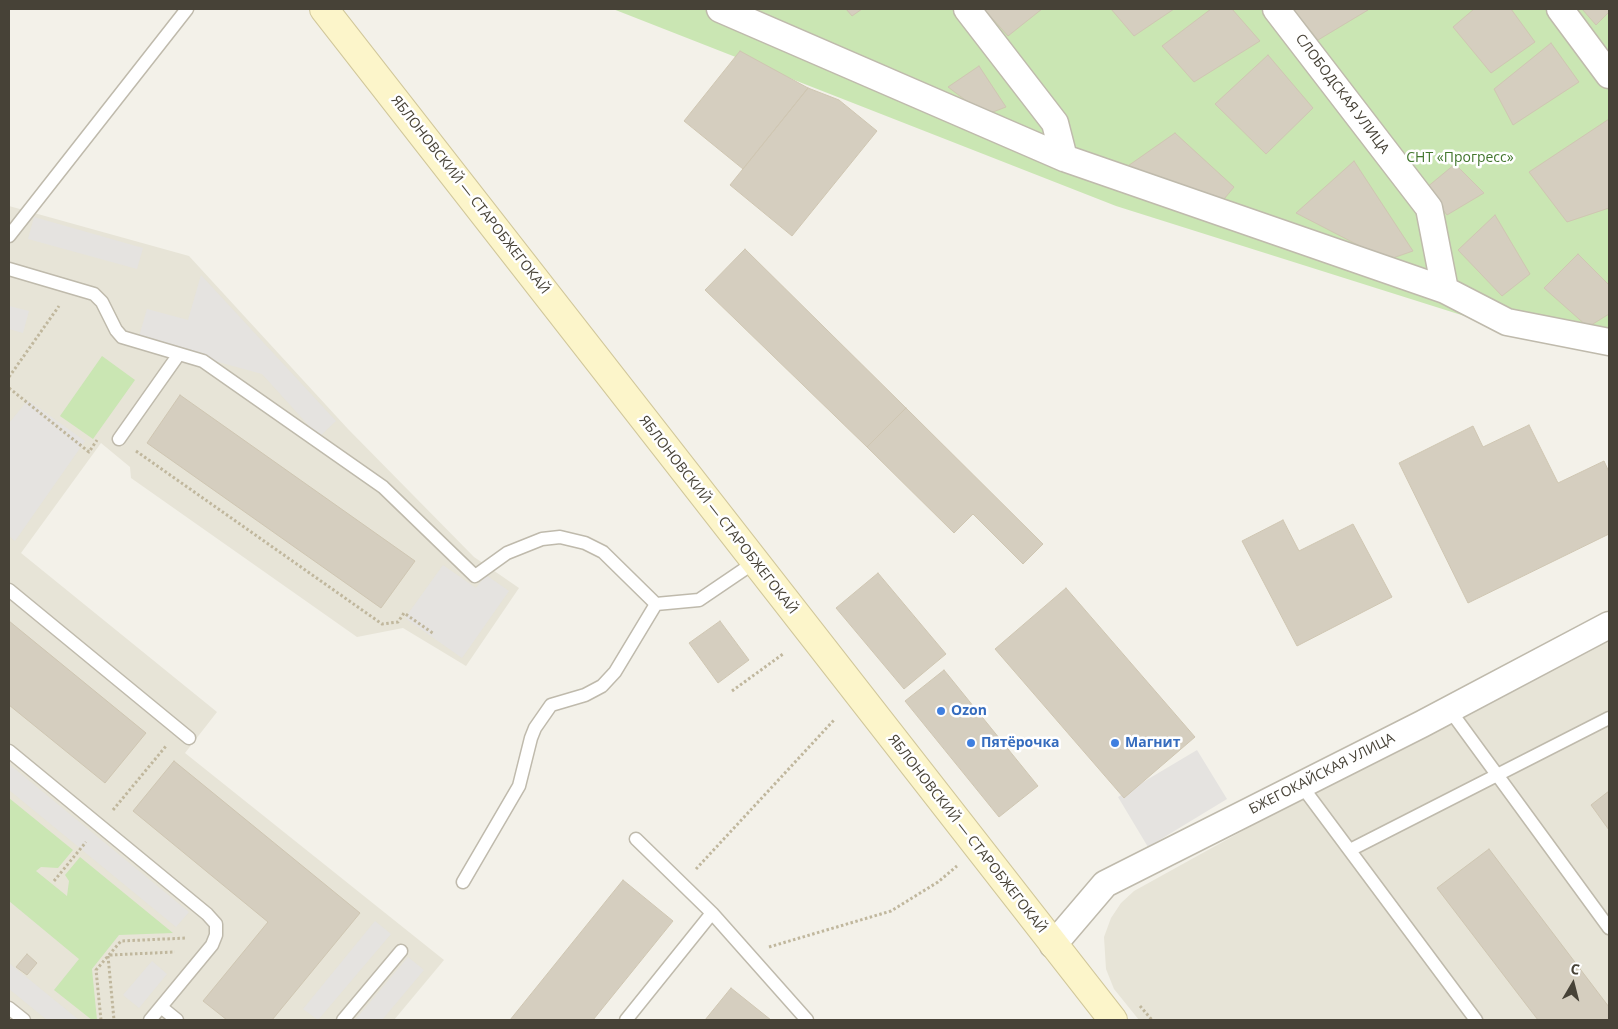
<!DOCTYPE html>
<meta charset="utf-8">
<style>
body{margin:0}
#map{position:relative;width:1618px;height:1029px;overflow:hidden;background:#f3f1e9;font-family:"Open Sans",sans-serif}
canvas{display:block}
.frame{position:absolute;inset:0;border:10px solid #474237;pointer-events:none}
.north{position:absolute;left:1548px;top:959px;width:50px;height:50px;-webkit-text-stroke:4px #fff;paint-order:stroke;rotate:8deg;font-size:14px;font-weight:700;line-height:20px;text-align:center;color:#474237}
.north::after{content:'';display:block;margin:auto;width:18px;height:22px;background:#474237;clip-path:polygon(50% 0,100% 100%,50% 72%,0 100%)}
</style>
<div id="map">
<canvas width="1618" height="1029"></canvas>
<div class="frame"></div>
<div class="north">С</div>
</div>
<script>
const ctx = document.querySelector('canvas').getContext('2d');
ctx.lineJoin = 'round';
function fill(path, color) { ctx.fillStyle = color; ctx.fill(path, 'evenodd'); }
const poly = rows => new Path2D(rows.map(r => 'M' + r).join(''));
function strokePath(path, color, width, dash) { ctx.strokeStyle = color; ctx.lineWidth = width; ctx.lineCap = dash ? 'butt' : 'round'; ctx.setLineDash(dash || []); ctx.stroke(path); }
function write(font, color, halo, rows, align = 'center') {
  ctx.font = font + ' "Open Sans",sans-serif'; ctx.lineWidth = 5; ctx.setLineDash([]); ctx.textBaseline = 'middle'; ctx.strokeStyle = halo; ctx.fillStyle = color; for (const [text, x, y, turn = 0] of rows) {
    ctx.save(); ctx.translate(x, y); ctx.rotate((+turn || 0) * Math.PI / 180); ctx.textAlign = isNaN(turn) ? turn : align; if (halo) ctx.strokeText(text, 0, 0); ctx.fillText(text, 0, 0); ctx.restore();
  }
}
fill(poly([
 [9,206,189,256,348,429,474,557,519,588,466,666,403,628,357,637,131,478,130,467,101,443,21,553,217,712,185,753,444,960,394,1020,9,1020],
 [1609,628,1609,1020,1139,1020,1114,989,1106,969,1104,937,1111,918,1121,903,1134,891]
]), '#e7e4d7');
fill(poly([
 [613,9,1609,9,1609,348,1509,330,1116,206],
 [102,356,135,380,93,439,60,416],
 [9,798,73,850,58,868,41,867,36,871,67,896,69,881,65,875,80,857,173,933,119,935,92,969,97,1020,92,1020,54,990,79,959,9,901]
]), '#cae6b3');
fill(poly([
 [34,217,143,248,137,269,28,239],
 [201,275,336,421,319,437,262,374,138,340,147,309,188,320],
 [9,306,29,311,23,333,9,329],
 [28,400,85,441,15,541,9,536,9,423],
 [443,565,476,588,486,575,509,591,462,658,405,618],
 [1197,750,1227,799,1148,847,1118,797],
 [9,764,189,912,176,927,9,790],
 [375,921,391,934,318,1020,303,1009],
 [408,957,424,970,382,1020,355,1020],
 [152,961,167,974,139,1008,123,995],
 [9,963,79,1020,47,1020,9,989]
]), '#e5e3e0');
const building = poly([
 [846,9,862,9,852,16,846,9],
 [984,9,1042,9,1008,36,984,9],
 [1111,9,1174,9,1134,36,1111,9],
 [1211,9,1232,9,1260,41,1194,82,1162,46,1211,9],
 [1293,9,1367,9,1368,10,1318,40,1293,9],
 [1474,9,1511,9,1535,42,1491,73,1453,27,1474,9],
 [1582,9,1609,9,1609,12,1596,25,1582,9],
 [1551,43,1579,82,1513,125,1494,89,1551,43],
 [740,51,808,88,743,169,684,121,740,51],
 [1268,55,1313,108,1266,154,1215,104,1268,55],
 [979,66,1006,107,985,115,948,87,979,66],
 [808,88,839,100,877,131,792,236,730,185,808,88],
 [1609,119,1609,208,1567,222,1529,172,1609,119],
 [1175,133,1234,187,1220,204,1125,168,1175,133],
 [1354,161,1413,251,1387,260,1296,213,1354,161],
 [1455,164,1484,193,1447,215,1426,188,1455,164],
 [1495,215,1530,274,1502,296,1458,250,1495,215],
 [745,249,906,408,867,447,705,290,745,249],
 [1578,254,1609,285,1609,314,1588,327,1544,288,1578,254],
 [180,395,415,561,381,608,147,443,180,395],
 [906,408,1043,544,1023,564,973,514,954,533,867,447,906,408],
 [1529,425,1558,483,1604,461,1609,472,1609,534,1468,603,1399,463,1473,426,1483,447,1529,425],
 [1283,520,1299,551,1353,524,1392,597,1297,646,1242,541,1283,520],
 [878,573,946,654,904,689,836,608,878,573],
 [1066,588,1195,737,1124,798,995,649,1066,588],
 [9,621,146,733,105,783,9,705,9,621],
 [720,621,749,660,718,683,689,643,720,621],
 [944,670,1038,786,999,817,905,701,944,670],
 [174,761,360,913,272,1020,227,1020,203,1001,268,922,133,811,174,761],
 [1609,791,1609,830,1591,805,1609,791],
 [1489,849,1609,1007,1609,1020,1538,1020,1437,888,1489,849],
 [623,880,673,921,593,1020,510,1020,623,880],
 [27,954,37,963,27,975,16,967,27,954],
 [731,988,771,1020,705,1020,731,988]
]);
fill(building, '#d5cebf');
strokePath(building, '#cfc6b2', 1);
const lane = poly([
 [9,236,187,9],
 [9,269,94,294,102,302,116,330,122,337,203,361,383,487,475,576,507,553,542,539,560,537,585,543,603,552,656,604],
 [119,439,179,354],
 [9,590,189,738],
 [1449,709,1609,928],
 [9,751,207,914,216,924,216,935,212,945,150,1020],
 [1301,785,1476,1020],
 [636,839,712,913,807,1020],
 [1350,850,1609,718],
 [463,882,519,786,531,738,535,728,551,705,585,695,602,686,615,672,656,604,699,600,755,562],
 [161,1007,177,1020],
 [9,1008,24,1020],
 [343,1020,401,951],
 [626,1020,712,913]
]);
const street = poly([
 [720,9,1064,158,1445,290,1507,322,1609,342],
 [967,9,1055,123,1064,158],
 [1276,9,1429,208,1445,290],
 [1560,9,1609,75],
 [1053,945,1105,884,1422,724,1609,625]
]);
const secondary = poly([
 [324,9,1113,1020]
]);
strokePath(lane, '#bfbaac', 15);
strokePath(street, '#bfbaac', 29);
strokePath(secondary, '#d1c79a', 30);
strokePath(poly([
 [9,377,59,306],
 [9,388,89,452,97,440],
 [136,451,382,624,398,622,404,613,434,634],
 [732,691,783,654],
 [113,810,166,746],
 [696,869,834,720],
 [54,881,86,842],
 [769,947,891,911,938,882,957,866],
 [110,955,175,952],
 [108,956,114,1020],
 [1140,1006,1152,1020],
 [101,1020,96,970,121,941,187,938]
]), '#c0b79d', 3, [2.5, 2.5]);
strokePath(lane, '#fff', 12);
strokePath(street, '#fff', 26);
strokePath(secondary, '#fcf5ca', 28);
for (const [x, y, r, color] of [
 [941,711,5,"#3f7fe0"],
 [971,743,5,"#3f7fe0"],
 [1115,743,5,"#3f7fe0"]
]) { const dot = new Path2D(); dot.arc(x, y, r, 0, 2 * Math.PI); ctx.fillStyle = color; ctx.fill(dot); strokePath(dot, '#fff', 2); }
write('14px', '#474237', '#fff', [
 ["СЛОБОДСКАЯ УЛИЦА",1342,94,53],
 ["ЯБЛОНОВСКИЙ — СТАРОБЖЕГОКАЙ",470,195,52],
 ["ЯБЛОНОВСКИЙ — СТАРОБЖЕГОКАЙ",718,515,52],
 ["БЖЕГОКАЙСКАЯ УЛИЦА",1322,774,-27],
 ["ЯБЛОНОВСКИЙ — СТАРОБЖЕГОКАЙ",967,834,52]
]);
write('14px', '#42762d', '#fff', [
 ["СНТ «Прогресс»",1460,158]
]);
write('bold 14px', '#366cbe', '#fff', [
 ["Ozon",951,711],
 ["Пятёрочка",981,743],
 ["Магнит",1125,743]
], 'left');
</script>
